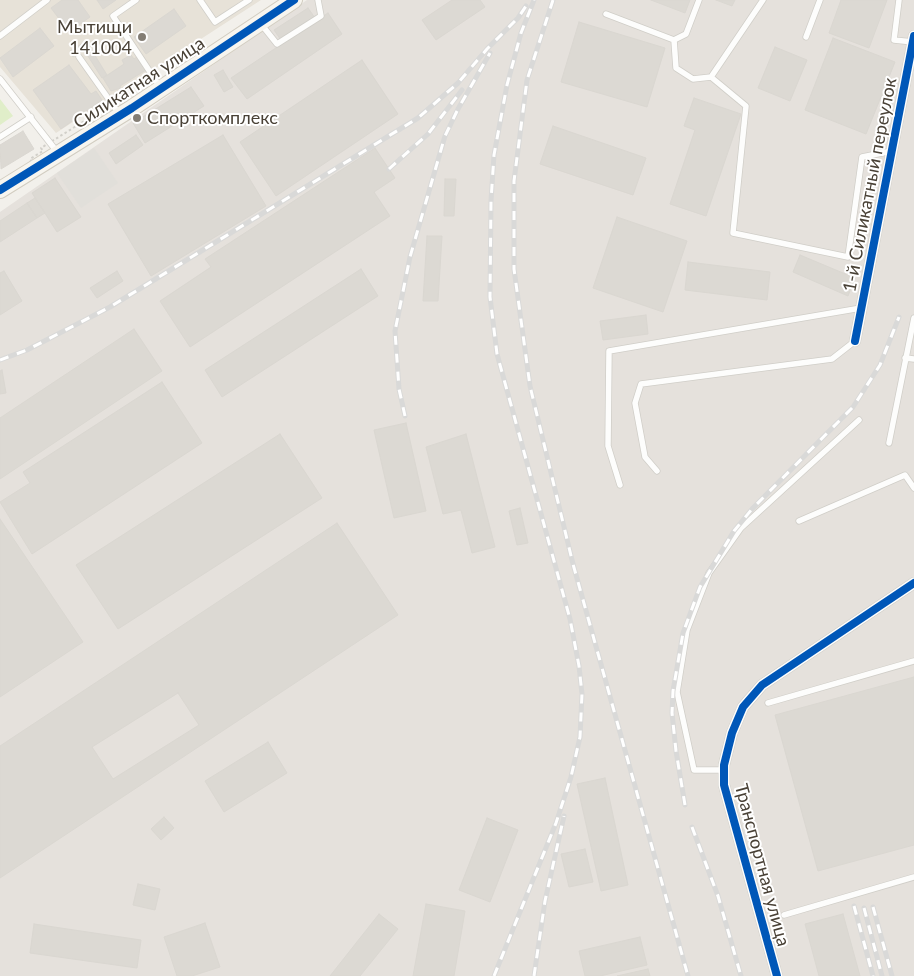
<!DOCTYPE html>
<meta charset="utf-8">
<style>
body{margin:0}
canvas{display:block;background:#f2f0eb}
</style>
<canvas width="914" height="976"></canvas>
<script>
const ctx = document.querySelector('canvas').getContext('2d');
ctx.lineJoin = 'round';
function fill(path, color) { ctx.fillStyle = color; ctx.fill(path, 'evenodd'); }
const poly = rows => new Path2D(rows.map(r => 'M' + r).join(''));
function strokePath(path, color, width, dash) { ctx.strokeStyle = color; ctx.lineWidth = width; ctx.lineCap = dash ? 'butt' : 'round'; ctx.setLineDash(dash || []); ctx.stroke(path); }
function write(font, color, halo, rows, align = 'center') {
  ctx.font = font + ' Lato,sans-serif'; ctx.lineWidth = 4; ctx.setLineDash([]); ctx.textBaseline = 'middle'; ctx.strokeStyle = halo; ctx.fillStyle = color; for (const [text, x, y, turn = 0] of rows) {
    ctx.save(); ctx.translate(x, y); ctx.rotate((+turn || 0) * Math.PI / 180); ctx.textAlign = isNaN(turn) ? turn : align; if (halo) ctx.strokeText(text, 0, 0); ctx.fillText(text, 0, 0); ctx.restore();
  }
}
fill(poly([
 [0,0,261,0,56,133,0,67]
]), '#e7e2d8');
fill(poly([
 [307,0,914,0,914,976,0,976,0,212]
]), '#e5e1dc');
fill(poly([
 [0,99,13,116,0,125]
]), '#e0eec9');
fill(poly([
 [94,148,118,183,81,208,57,173]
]), '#e1dfda');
const building = poly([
 [62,0,78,0,90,17,69,32,51,8,62,0],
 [97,0,116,0,103,9,97,0],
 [452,0,480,0,485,7,436,40,422,20,452,0],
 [651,0,690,0,685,13,651,0],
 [716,0,735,0,732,6,716,0],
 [841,0,887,0,869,48,829,33,841,0],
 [308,8,315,18,281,40,274,30,308,8],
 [174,9,186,26,146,54,134,37,174,9],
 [328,13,342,34,247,99,231,78,328,13],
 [579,22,665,48,647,107,561,82,579,22],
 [40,28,54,46,13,77,0,58,40,28],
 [833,38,895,62,866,134,805,110,833,38],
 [86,41,107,75,102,78,84,50,73,57,70,51,86,41],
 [775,47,807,60,790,101,758,88,775,47],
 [131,55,134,59,138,56,146,70,120,86,121,88,111,91,103,78,124,64,122,60,131,55],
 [362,60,398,114,276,196,240,142,362,60],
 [69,65,91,94,96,91,102,100,61,129,33,90,69,65],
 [223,70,233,87,224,92,214,75,223,70],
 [191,87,204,106,145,143,133,123,191,87],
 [694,98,741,114,706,216,670,204,695,130,684,126,694,98],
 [553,126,646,158,633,195,540,164,553,126],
 [23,131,34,149,1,169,0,145,23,131],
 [136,135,143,145,116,164,109,153,136,135],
 [223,135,266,206,151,276,108,204,223,135],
 [375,148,395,178,374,192,390,216,190,347,160,301,211,267,205,259,375,148],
 [55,178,81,217,57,232,32,193,55,178],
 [445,179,456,179,454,216,444,216,445,179],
 [35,198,45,213,37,218,27,203,35,198],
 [27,203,37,218,0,242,0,221,27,203],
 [617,217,687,241,663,312,593,288,617,217],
 [427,236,442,236,438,301,423,301,427,236],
 [800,255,855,278,848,296,793,272,800,255],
 [688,262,770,272,767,300,685,290,688,262],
 [361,269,378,296,222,397,205,370,361,269],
 [4,271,22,301,0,315,0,273,4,271],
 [117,271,123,281,97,298,90,288,117,271],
 [646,315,648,334,603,340,600,321,646,315],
 [134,329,162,371,0,479,0,418,134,329],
 [2,370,6,393,0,394,0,371,2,370],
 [162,382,202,443,32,554,0,502,30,483,23,472,162,382],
 [406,423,426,511,394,518,374,430,406,423],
 [280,434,322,498,118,629,76,565,280,434],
 [466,434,495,547,472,553,461,510,443,514,426,447,466,434],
 [520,508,528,543,517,545,509,511,520,508],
 [0,519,83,642,0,697,0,519],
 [337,523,398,615,0,878,0,746,337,523],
 [914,677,914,845,818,871,775,715,914,677],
 [178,693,199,725,113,779,92,747,178,693],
 [268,742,287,773,224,812,205,781,268,742],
 [605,778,628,885,601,891,577,784,605,778],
 [164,817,174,828,161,840,151,829,164,817],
 [487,818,518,830,490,902,459,890,487,818],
 [585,849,593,882,569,887,561,854,585,849],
 [138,884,160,889,155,910,133,905,138,884],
 [426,904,465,911,454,976,413,976,426,904],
 [379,914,398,929,360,976,330,976,379,914],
 [843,914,860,976,819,976,805,924,843,914],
 [205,923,220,967,192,976,177,976,164,937,205,923],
 [34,924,141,940,137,968,30,953,34,924],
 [640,937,647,965,600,976,585,976,579,951,640,937],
 [648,969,650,976,617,976,648,969]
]);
fill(building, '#dcd9d3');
strokePath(building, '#dad7d1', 1);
const lane = poly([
 [136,0,113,16,160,87],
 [200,0,215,22,249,0],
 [763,0,711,77,746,106,733,233,848,257,862,157,892,151],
 [899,0,894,40,913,42],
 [606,14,674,40,676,68,693,79,711,77],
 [261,24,277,44,321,16,318,0],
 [0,36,47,0],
 [806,37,820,0],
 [674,40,686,34,699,0],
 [79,57,120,115],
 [0,79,58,153],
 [0,137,31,117],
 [905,358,914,359],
 [889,443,914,318],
 [657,471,645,457,635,403,641,384,832,359,855,341],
 [620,485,608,446,609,351,861,308],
 [799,521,905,475,914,488],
 [768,703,914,661],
 [723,770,694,770,677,692,687,630,709,573,741,528,859,420],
 [784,915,914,877]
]);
const street = poly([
 [855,341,914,36],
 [777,976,724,785,724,765,732,733,743,707,762,685,914,583]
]);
const secondary = poly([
 [0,190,132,108,294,0]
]);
strokePath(lane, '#d0cec8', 7);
strokePath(street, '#d0cec8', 12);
strokePath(secondary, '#d2cdc1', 18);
strokePath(poly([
 [102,110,113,129,39,172,30,159,43,151,41,148,102,110]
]), '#d2d0ca', 2, [2.5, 2.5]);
strokePath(lane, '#fdfdfc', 5.5);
strokePath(street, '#fdfdfc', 11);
strokePath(secondary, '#f7f5ef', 16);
const rail = poly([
 [553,0,527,80,514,181,514,269,530,386,573,564,688,976],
 [389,169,428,134,462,90],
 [0,360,27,350,110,307,418,118,458,83,487,49,518,18,526,6],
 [405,416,399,389,395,331,410,257,445,136,458,109,490,53],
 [685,805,676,751,672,713,673,691,683,633,700,587,734,531,752,509,853,407,880,365,899,317],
 [692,827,718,896,741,976],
 [854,906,873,976],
 [873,907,892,976],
 [864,908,882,976],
 [494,976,556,823,571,777,580,737,582,694,579,666,570,619,497,354,490,297,491,201,494,155,507,85,521,33,534,0],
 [534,976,545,901,564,816]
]);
strokePath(rail, '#d9d9d8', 5);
strokePath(rail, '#fff', 3, [9]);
strokePath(poly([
 [0,190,132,108,294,0],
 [855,341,914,36],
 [777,976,724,785,724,765,732,733,743,707,762,685,914,583]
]), '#0057b8', 8);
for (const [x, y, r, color] of [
 [142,37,5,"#847e75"],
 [137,118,5,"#847e75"]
]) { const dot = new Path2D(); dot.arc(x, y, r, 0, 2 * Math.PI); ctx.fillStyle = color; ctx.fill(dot); strokePath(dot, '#fff', 2); }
write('18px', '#494136', '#fff', [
 ["Мытищи",132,27],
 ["141004",132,48],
 ["Спорткомплекс",147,118,"left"]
], 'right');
write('18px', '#494136', '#fff', [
 ["Силикатная улица",139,83,-33],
 ["1-й Силикатный переулок",870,185,-79],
 ["Транспортная улица",762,865,75]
]);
</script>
